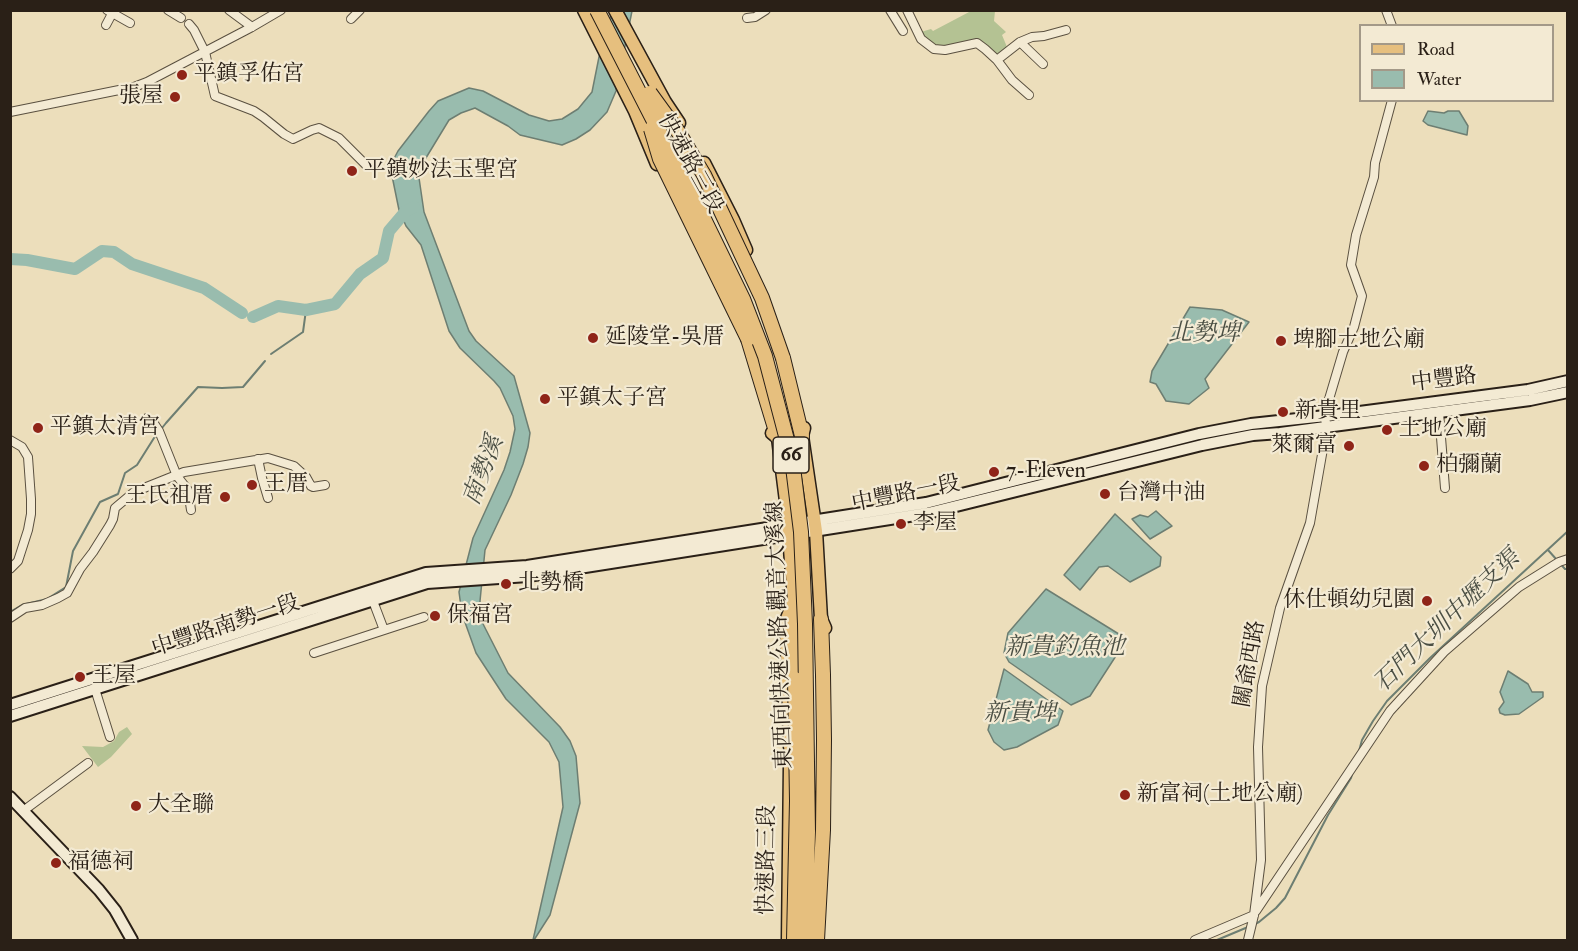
<!DOCTYPE html>
<meta charset="utf-8">
<style>
body{margin:0}
#map{position:relative;width:1578px;height:951px;overflow:hidden;background:#ecdebb;font-family:"IM FELL Double Pica",serif}
canvas{display:block}
.frame{position:absolute;inset:0;border:12px solid #2a2017;pointer-events:none}
.legend{position:absolute;left:1359px;top:24px;width:195px;height:78px;box-sizing:border-box;background:#f3ead3;border:2px solid #a39988;margin:0;padding:8px 10px;list-style:none;font-size:18px;color:#2a2017}
.legend li{display:flex;align-items:center;gap:12px;height:30px}
.legend b{width:30px;border:2px solid #a39988}
</style>
<div id="map">
<canvas width="1578" height="951"></canvas>
<div class="frame"></div>
<ul class="legend">
<li><b style="height:8px;background:#e6bf7e"></b>Road</li>
<li><b style="height:16px;background:#99bcae"></b>Water</li>
</ul>
</div>
<script>
const ctx = document.querySelector('canvas').getContext('2d');
ctx.lineJoin = 'round';
function fill(path, color) { ctx.fillStyle = color; ctx.fill(path, 'evenodd'); }
const poly = rows => new Path2D(rows.map(r => 'M' + r).join(''));
function strokePath(path, color, width, dash) { ctx.strokeStyle = color; ctx.lineWidth = width; ctx.lineCap = dash ? 'butt' : 'round'; ctx.setLineDash(dash || []); ctx.stroke(path); }
function write(font, color, halo, rows, align = 'center') {
  ctx.font = font + ' "IM FELL Double Pica","Noto Serif TC",serif'; ctx.lineWidth = 4.5; ctx.setLineDash([]); ctx.textBaseline = 'middle'; ctx.strokeStyle = halo; ctx.fillStyle = color; for (const [text, x, y, turn = 0] of rows) {
    ctx.save(); ctx.translate(x, y); ctx.rotate((+turn || 0) * Math.PI / 180); ctx.textAlign = isNaN(turn) ? turn : align; if (halo) ctx.strokeText(text, 0, 0); ctx.fillText(text, 0, 0); ctx.restore();
  }
}
fill(poly([
 [971,11,995,11,994,21,1006,32,1002,35,1007,47,999,56,979,40,948,47,941,47,926,39,921,32,931,29,933,31],
 [127,727,132,734,111,757,98,767,82,746,103,747,114,741,119,732]
]), '#b4c293');
const water = poly([
 [612,11,632,11,616,91,607,112,590,130,576,139,562,145,520,135,508,126,475,108,461,113,449,120,418,171,424,212,469,331,476,341,514,376,530,433,528,447,523,464,511,495,485,550,480,601,480,618,508,673,560,727,570,741,576,756,580,803,550,915,534,940,533,940,563,807,559,762,549,742,506,699,476,653,462,614,459,592,473,538,504,470,510,452,515,429,513,416,500,388,494,381,460,348,449,331,421,245,406,226,399,210,390,166,398,151,429,111,438,101,469,88,483,91,529,115,549,121,562,119,578,109,592,92,599,57,612,11],
 [1428,111,1444,113,1448,111,1459,111,1468,126,1467,135,1428,125,1423,121,1428,111],
 [1190,307,1222,310,1249,322,1205,379,1209,388,1189,404,1166,401,1156,384,1150,382,1152,371,1190,307],
 [1156,511,1172,526,1150,539,1132,519,1140,515,1148,517,1156,511],
 [1115,514,1161,557,1160,566,1130,582,1108,566,1099,567,1080,590,1064,575,1115,514],
 [1046,589,1122,636,1123,645,1090,696,1071,705,1009,662,1004,653,1008,633,1046,589],
 [1004,669,1063,711,1058,725,1017,747,1004,750,994,742,988,730,1004,669],
 [1508,671,1528,684,1532,692,1543,692,1543,697,1519,714,1505,715,1500,713,1499,709,1504,702,1500,692,1508,671]
]);
fill(water, '#99bcae');
strokePath(water, '#6d7e72', 1.5);
strokePath(poly([
 [271,354,303,332,306,310],
 [1548,550,1565,569,1568,569],
 [10,612,22,605,47,599,66,587,73,551,100,502,118,494,125,473,137,465,154,438,166,423,198,387,222,388,243,387,265,361],
 [1359,751,1362,740,1373,721,1387,701,1430,658,1568,531],
 [1253,925,1259,922,1276,908,1285,898,1328,815,1351,778,1353,771],
 [1217,940,1248,927]
]), '#6d7e72', 2);
strokePath(poly([
 [10,259,27,260,75,269,102,251,114,252,132,264,204,288,242,313],
 [253,317,278,306,306,310,335,304,360,274,383,258,389,231,406,211,414,207]
]), '#99bcae', 12);
const street = poly([
 [107,10,130,23],
 [168,10,181,18],
 [229,10,252,27],
 [890,10,903,31],
 [907,10,921,39,934,49,945,50,977,43,985,49,997,60,1012,80,1029,95],
 [1386,10,1392,26],
 [747,18,755,17,766,10],
 [351,19,360,10],
 [189,24,194,30,205,52,215,96,254,111,263,117,284,134,293,139,312,130,319,128,339,138,368,167],
 [106,25,114,10],
 [1020,42,1043,64],
 [997,60,1020,42,1032,37,1044,36,1066,30],
 [10,112,134,87,147,82,252,27,281,10],
 [1439,412,1445,488],
 [147,418,153,422,159,431,177,476,188,490,191,510],
 [10,440,22,447,28,457,31,499,31,514,28,530,18,561,10,569],
 [258,459,262,478,268,498],
 [373,601,384,630],
 [10,618,25,608,42,605,58,598,67,593,80,569,93,552,110,525,113,519,115,508,134,492,184,472,268,458,294,466,306,477,311,486,313,487,325,485],
 [314,653,424,617],
 [95,689,110,737],
 [23,811,88,763],
 [1256,911,1390,711,1444,652,1519,587,1559,562,1568,559],
 [1195,940,1254,915],
 [1248,940,1254,915,1261,860,1258,747,1262,686,1280,608,1310,523,1327,426,1324,416,1343,352,1354,327,1362,296,1351,265,1356,235,1374,177,1375,163,1392,100]
]);
const secondary = poly([
 [10,705,426,573,527,566,926,503,1199,434,1251,424,1344,414,1528,390,1568,381],
 [10,716,427,583,528,576,928,513,1202,445,1253,435,1280,433,1530,400,1568,392],
 [10,797,99,890,115,910,132,940]
]);
const primary = poly([
 [584,10,635,111,657,164],
 [615,10,665,102,679,123],
 [704,163,733,220,746,250],
 [804,428,802,436,816,531,821,619,825,628],
 [772,433,778,438,787,509,794,601,786,621,790,747],
 [788,939,790,764]
]);
const highway = poly([
 [748,339,778,438],
 [783,358,802,436],
 [794,601,795,679],
 [821,619,823,675]
]);
strokePath(street, '#5a5040', 10);
strokePath(secondary, '#2a2017', 14);
strokePath(primary, '#2a2017', 15);
strokePath(highway, '#2a2017', 16);
strokePath(street, '#f3ead3', 8);
strokePath(secondary, '#f3ead3', 10);
strokePath(primary, '#e6bf7e', 12);
strokePath(highway, '#e6bf7e', 14);
const highwayBridge = poly([
 [597,10,701,213,743,299,765,356,792,459,801,532,805,624,808,832,806,906,803,940],
 [650,93,679,133,704,175,762,298,783,358],
 [651,129,660,159,748,339],
 [794,940,797,801,795,679],
 [817,940,823,830,824,740,823,675]
]);
strokePath(highwayBridge, '#2a2017', 16, []);
strokePath(highwayBridge, '#e6bf7e', 14);
for (const [x, y, r, color] of [
 [182,75,6,"#8f2418"],
 [175,97,6,"#8f2418"],
 [352,171,6,"#8f2418"],
 [593,338,6,"#8f2418"],
 [1281,341,6,"#8f2418"],
 [545,399,6,"#8f2418"],
 [1283,412,6,"#8f2418"],
 [38,428,6,"#8f2418"],
 [1387,430,6,"#8f2418"],
 [1349,446,6,"#8f2418"],
 [1424,466,6,"#8f2418"],
 [994,472,6,"#8f2418"],
 [252,485,6,"#8f2418"],
 [1105,494,6,"#8f2418"],
 [225,497,6,"#8f2418"],
 [901,524,6,"#8f2418"],
 [506,584,6,"#8f2418"],
 [1427,601,6,"#8f2418"],
 [435,616,6,"#8f2418"],
 [80,677,6,"#8f2418"],
 [1125,795,6,"#8f2418"],
 [136,806,6,"#8f2418"],
 [56,863,6,"#8f2418"]
]) { const dot = new Path2D(); dot.arc(x, y, r, 0, 2 * Math.PI); ctx.fillStyle = color; ctx.fill(dot); strokePath(dot, '#f3ead3', 2); }
for (const [x, y, w] of [
 [791,455,36]
]) { const box = new Path2D(); box.roundRect(x - w / 2, y - 18, w, 36, 4.5); ctx.fillStyle = '#f3ead3'; ctx.fill(box); strokePath(box, '#2a2017', 1.5); }
write('bold 21px', '#2a2017', null, [
 ["66",791,455]
]);
write('22px', '#2a2017', '#f3ead3', [
 ["平鎮孚佑宮",194,75],
 ["張屋",163,97,"right"],
 ["平鎮妙法玉聖宮",364,171],
 ["延陵堂-吳厝",605,338],
 ["埤腳土地公廟",1293,341],
 ["平鎮太子宮",557,399],
 ["新貴里",1295,412],
 ["平鎮太清宮",50,428],
 ["土地公廟",1399,430],
 ["萊爾富",1337,446,"right"],
 ["柏彌蘭",1436,466],
 ["7-Eleven",1006,472],
 ["王厝",264,485],
 ["台灣中油",1117,494],
 ["王氏祖厝",213,497,"right"],
 ["李屋",913,524],
 ["北勢橋",518,584],
 ["休仕頓幼兒園",1415,601,"right"],
 ["保福宮",447,616],
 ["王屋",92,677],
 ["新富祠(土地公廟)",1137,795],
 ["大全聯",148,806],
 ["福德祠",68,863]
], 'left');
write('22px', '#2a2017', '#f3ead3', [
 ["快速路三段",689,164,61],
 ["中豐路",1444,381,-7],
 ["中豐路一段",906,495,-11],
 ["中豐路南勢一段",226,627,-18],
 ["東西向快速公路 觀音大溪線",781,635,-92],
 ["關爺西路",1251,664,-80],
 ["快速路三段",768,860,-89]
]);
write('italic 24px', '#4b4f44', '#f3ead3', [
 ["北勢埤",1204,335],
 ["南勢溪",485,471,-69],
 ["石門大圳中壢支渠",1448,622,-44],
 ["新貴釣魚池",1065,649],
 ["新貴埤",1020,715]
]);
</script>
